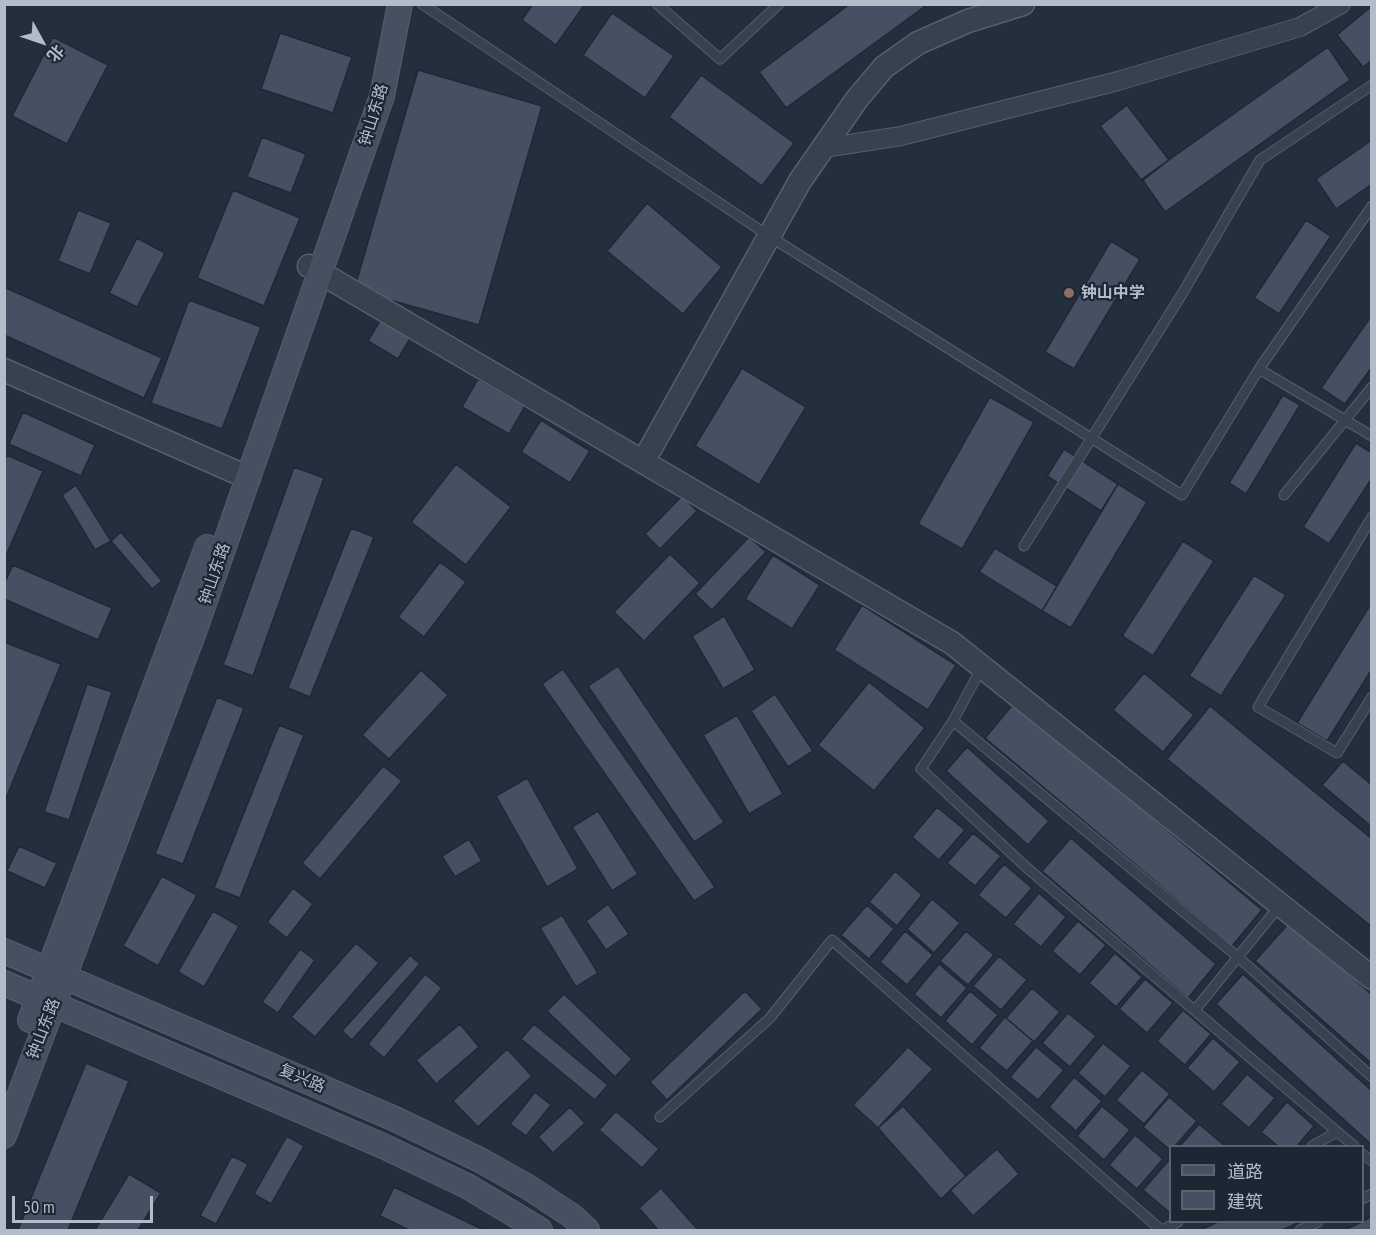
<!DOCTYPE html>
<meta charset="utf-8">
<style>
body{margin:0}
#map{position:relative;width:1376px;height:1235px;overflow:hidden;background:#242f3e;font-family:"PT Sans Narrow","Noto Sans SC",sans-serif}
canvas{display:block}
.frame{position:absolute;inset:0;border:6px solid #b4bcc9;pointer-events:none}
.legend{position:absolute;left:1169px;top:1145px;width:195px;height:78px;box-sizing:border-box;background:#1d2633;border:2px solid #59626f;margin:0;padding:8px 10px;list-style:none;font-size:18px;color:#b4bcc9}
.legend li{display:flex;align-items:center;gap:12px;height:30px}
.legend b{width:30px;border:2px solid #59626f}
.north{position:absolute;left:12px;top:12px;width:60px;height:60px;-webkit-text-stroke:4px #1d2633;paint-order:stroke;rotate:130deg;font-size:16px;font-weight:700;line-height:24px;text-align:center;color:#b4bcc9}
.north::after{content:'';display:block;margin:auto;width:21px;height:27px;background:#b4bcc9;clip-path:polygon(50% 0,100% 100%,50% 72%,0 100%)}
.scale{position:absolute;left:12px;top:1196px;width:141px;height:27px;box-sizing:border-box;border:3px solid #b4bcc9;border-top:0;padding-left:8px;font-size:18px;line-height:21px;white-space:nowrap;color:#b4bcc9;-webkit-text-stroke:4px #1d2633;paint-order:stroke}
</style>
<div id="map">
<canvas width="1376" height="1235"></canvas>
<div class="frame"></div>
<ul class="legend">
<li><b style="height:8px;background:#465061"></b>道路</li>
<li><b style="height:16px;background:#455162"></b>建筑</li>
</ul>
<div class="north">北</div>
<div class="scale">50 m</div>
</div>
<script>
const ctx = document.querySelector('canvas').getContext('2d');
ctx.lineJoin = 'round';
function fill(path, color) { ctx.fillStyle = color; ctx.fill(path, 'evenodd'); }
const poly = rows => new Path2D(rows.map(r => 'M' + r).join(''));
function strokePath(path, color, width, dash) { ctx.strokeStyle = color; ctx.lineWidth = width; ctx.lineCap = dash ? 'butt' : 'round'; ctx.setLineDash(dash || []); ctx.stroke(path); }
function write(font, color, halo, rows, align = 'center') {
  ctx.font = font + ' "PT Sans Narrow","Noto Sans SC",sans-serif'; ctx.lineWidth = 4.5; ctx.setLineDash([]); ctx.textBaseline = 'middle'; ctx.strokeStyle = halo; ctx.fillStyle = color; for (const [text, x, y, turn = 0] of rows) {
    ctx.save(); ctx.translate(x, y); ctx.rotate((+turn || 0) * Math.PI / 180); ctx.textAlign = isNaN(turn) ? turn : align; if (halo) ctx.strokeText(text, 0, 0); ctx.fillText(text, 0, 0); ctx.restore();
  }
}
const building = poly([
 [533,4,585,4,556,45,522,20,533,4],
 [850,4,922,4,924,7,786,108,759,72,850,4],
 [1372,6,1372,60,1363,67,1337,35,1372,6],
 [612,13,674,56,645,98,583,55,612,13],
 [280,33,352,57,333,113,261,89,280,33],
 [53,37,108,65,67,144,12,116,53,37],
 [1328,47,1350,80,1165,212,1142,179,1328,47],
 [418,70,542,106,479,325,354,290,418,70],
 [701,75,794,143,762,186,669,117,701,75],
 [1127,105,1169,160,1142,181,1100,126,1127,105],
 [262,137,306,154,291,193,247,177,262,137],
 [1372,140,1372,184,1336,209,1316,179,1372,140],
 [233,190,300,218,264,306,197,278,233,190],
 [647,203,722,267,683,314,607,251,647,203],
 [78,210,111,223,90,274,58,261,78,210],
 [1306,220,1331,236,1279,314,1254,298,1306,220],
 [137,238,165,253,137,307,109,293,137,238],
 [1111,241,1140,259,1074,369,1045,352,1111,241],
 [4,287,162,358,144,398,4,335,4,287],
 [189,300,261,327,222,429,151,403,189,300],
 [1372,315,1372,367,1345,404,1321,388,1372,315],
 [381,319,411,337,398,359,368,341,381,319],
 [742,368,806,407,759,485,695,446,742,368],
 [478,379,525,406,509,434,462,407,478,379],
 [1283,395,1300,405,1246,494,1229,483,1283,395],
 [990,397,1034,422,962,549,918,524,990,397],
 [23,412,95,445,81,476,9,444,23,412],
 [541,420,590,451,570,483,521,452,541,420],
 [1356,443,1372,453,1372,478,1329,544,1303,527,1356,443],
 [1064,449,1118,484,1101,511,1047,476,1064,449],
 [7,455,43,471,4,560,4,460,7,455],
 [456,464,511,507,466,565,411,522,456,464],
 [294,467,324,478,253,676,223,665,294,467],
 [1118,484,1147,502,1071,628,1042,611,1118,484],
 [76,485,111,541,95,550,62,495,76,485],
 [682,496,697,511,660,549,645,534,682,496],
 [351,528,374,537,310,697,288,688,351,528],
 [121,532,162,581,152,589,111,541,121,532],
 [749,537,766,552,712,610,695,594,749,537],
 [1183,541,1214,561,1153,656,1122,636,1183,541],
 [995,548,1057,586,1042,611,979,572,995,548],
 [670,554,700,583,644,641,614,612,670,554],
 [773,555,820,585,792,629,745,599,773,555],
 [440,562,466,582,424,637,398,617,440,562],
 [13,565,112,608,98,640,4,599,4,584,13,565],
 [1254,575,1286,595,1221,696,1189,676,1254,575],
 [1372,602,1372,669,1327,741,1297,723,1372,602],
 [862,605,956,665,928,710,834,650,862,605],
 [724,616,755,670,723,689,692,636,724,616],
 [4,642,61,664,4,803,4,642],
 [618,666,724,822,694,842,588,686,618,666],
 [563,669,715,887,694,901,542,684,563,669],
 [421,670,448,695,389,759,362,735,421,670],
 [1144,673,1194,715,1163,752,1113,710,1144,673],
 [869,682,925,728,874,791,818,745,869,682],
 [87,684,112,692,69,820,44,812,87,684],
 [775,694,813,751,788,767,751,711,775,694],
 [217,697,244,708,183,864,155,854,217,697],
 [1015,702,1262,910,1232,946,985,738,1015,702],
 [1210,706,1372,839,1372,927,1167,759,1210,706],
 [737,715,783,794,749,814,703,735,737,715],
 [279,725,304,735,240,898,214,888,279,725],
 [967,747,1049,821,1028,845,946,771,967,747],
 [1343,761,1372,785,1372,827,1322,785,1343,761],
 [383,766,402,781,320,879,302,863,383,766],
 [527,778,578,869,547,887,496,796,527,778],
 [937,807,965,830,939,860,912,837,937,807],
 [598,811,638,874,612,891,572,827,598,811],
 [973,833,1001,856,975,886,947,863,973,833],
 [1071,838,1216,964,1188,998,1042,871,1071,838],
 [469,839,482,861,455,877,442,856,469,839],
 [19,846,57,863,45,888,7,871,19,846],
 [1004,864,1032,888,1006,918,978,895,1004,864],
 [895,871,922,895,897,926,869,902,895,871],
 [162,876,197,895,158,966,123,946,162,876],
 [293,888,313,904,287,938,267,922,293,888],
 [1039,893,1066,917,1041,947,1013,924,1039,893],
 [932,899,960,923,934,953,907,929,932,899],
 [608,904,629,934,606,950,586,921,608,904],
 [867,905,894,929,869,959,841,935,867,905],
 [213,911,239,926,204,987,178,972,213,911],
 [562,915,598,973,576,987,540,928,562,915],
 [1078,921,1106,945,1080,975,1052,951,1078,921],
 [1290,922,1372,995,1372,1064,1255,961,1290,922],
 [905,931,933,955,907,985,880,962,905,931],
 [966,931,994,955,968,985,940,961,966,931],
 [356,943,379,963,315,1037,291,1017,356,943],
 [300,949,315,960,278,1013,262,1002,300,949],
 [1115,953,1142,977,1116,1007,1089,983,1115,953],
 [410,955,420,964,352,1040,342,1031,410,955],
 [999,956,1027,980,1001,1010,973,986,999,956],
 [939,964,967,988,941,1018,914,994,939,964],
 [425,974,442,988,384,1058,368,1044,425,974],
 [1243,974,1372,1091,1372,1145,1216,1004,1243,974],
 [1145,979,1173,1003,1147,1033,1119,1009,1145,979],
 [1032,988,1060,1012,1034,1042,1006,1018,1032,988],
 [745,991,762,1009,667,1100,650,1082,745,991],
 [970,991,998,1015,972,1045,945,1021,970,991],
 [564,994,632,1059,615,1077,547,1011,564,994],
 [1183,1010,1211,1034,1185,1065,1157,1041,1183,1010],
 [1068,1013,1096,1036,1070,1067,1042,1043,1068,1013],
 [1005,1017,1033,1041,1007,1071,979,1048,1005,1017],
 [460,1024,479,1047,436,1084,416,1060,460,1024],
 [534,1024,608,1085,595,1100,521,1039,534,1024],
 [1213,1038,1240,1062,1214,1092,1187,1068,1213,1038],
 [1103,1043,1131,1066,1105,1097,1078,1073,1103,1043],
 [908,1047,933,1069,878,1128,853,1105,908,1047],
 [1036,1047,1064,1070,1038,1100,1010,1077,1036,1047],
 [507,1049,532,1076,478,1127,453,1101,507,1049],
 [86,1063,129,1081,68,1230,18,1230,86,1063],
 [1142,1070,1170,1094,1144,1124,1116,1100,1142,1070],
 [1247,1074,1275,1098,1249,1128,1221,1104,1247,1074],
 [1074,1077,1102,1101,1076,1131,1049,1107,1074,1077],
 [535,1092,551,1105,526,1136,510,1124,535,1092],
 [1169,1097,1197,1121,1175,1146,1170,1146,1170,1150,1143,1127,1169,1097],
 [1287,1102,1314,1126,1297,1146,1278,1146,1261,1132,1287,1102],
 [903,1106,966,1176,941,1199,878,1128,903,1106],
 [1102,1106,1130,1130,1104,1160,1077,1136,1102,1106],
 [570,1107,585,1123,553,1153,538,1137,570,1107],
 [616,1111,659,1149,642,1168,599,1130,616,1111],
 [1199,1124,1225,1146,1180,1146,1199,1124],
 [1135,1135,1163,1159,1137,1189,1109,1165,1135,1135],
 [287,1136,304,1146,271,1204,254,1194,287,1136],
 [997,1149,1019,1174,973,1216,950,1190,997,1149],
 [232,1156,248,1164,216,1224,200,1216,232,1156],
 [1169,1160,1170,1161,1170,1213,1143,1190,1169,1160],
 [129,1174,161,1193,138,1230,95,1230,129,1174],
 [394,1187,484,1230,409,1230,380,1216,394,1187],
 [661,1188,698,1230,658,1230,639,1208,661,1188],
 [1372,1216,1372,1230,1344,1230,1362,1222,1372,1216],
 [1218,1222,1300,1222,1282,1230,1200,1230,1218,1222]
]);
fill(building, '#455162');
strokePath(building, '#1f2835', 1.5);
const service = poly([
 [422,4,769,236,1182,495,1259,369,1372,436],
 [657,4,720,59,779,4],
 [1259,369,1372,206],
 [1284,495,1372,387],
 [1372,517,1258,707,1337,753,1372,697],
 [1024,546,1182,294,1260,160,1372,85],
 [982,667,953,721,921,769,1026,867,1354,1146],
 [953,721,1238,957,1372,1077],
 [1195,1010,1280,905],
 [660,1117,770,1018,832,940,1161,1230],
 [1312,1146,1337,1132],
 [1362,1154,1372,1161],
 [1362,1199,1372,1194],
 [1162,1230,1178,1222],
 [1300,1230,1318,1222]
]);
const minor = poly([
 [824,148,901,136,1118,81,1300,27,1341,4]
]);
const tertiary = poly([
 [309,266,952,643,1372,978],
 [4,370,249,478],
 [643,462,800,181,857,99,884,67,918,43,968,21,1023,4]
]);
const secondary = poly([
 [4,951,395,1119,480,1160,528,1187,572,1216,587,1230],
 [4,983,383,1146,467,1186,540,1230],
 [30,1020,207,547],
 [4,1136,194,632,382,96,400,4]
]);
strokePath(service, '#565f6c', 11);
strokePath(minor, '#565f6c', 20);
strokePath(tertiary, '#565f6c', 25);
strokePath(secondary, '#565f6c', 26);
strokePath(service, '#38414e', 9);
strokePath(minor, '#38414e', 18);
strokePath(tertiary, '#38414e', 22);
strokePath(secondary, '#465061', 24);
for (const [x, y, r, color] of [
 [1069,293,6,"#8d6e63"]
]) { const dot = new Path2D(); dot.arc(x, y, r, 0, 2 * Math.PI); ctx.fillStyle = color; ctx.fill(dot); strokePath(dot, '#1d2633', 2); }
write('16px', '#b4bcc9', '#1d2633', [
 ["钟山东路",374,115,-73],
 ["钟山东路",215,574,-71],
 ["钟山东路",44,1029,-69],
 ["复兴路",302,1079,23]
]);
write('bold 16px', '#b4bcc9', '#1d2633', [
 ["钟山中学",1081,293]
], 'left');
</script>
